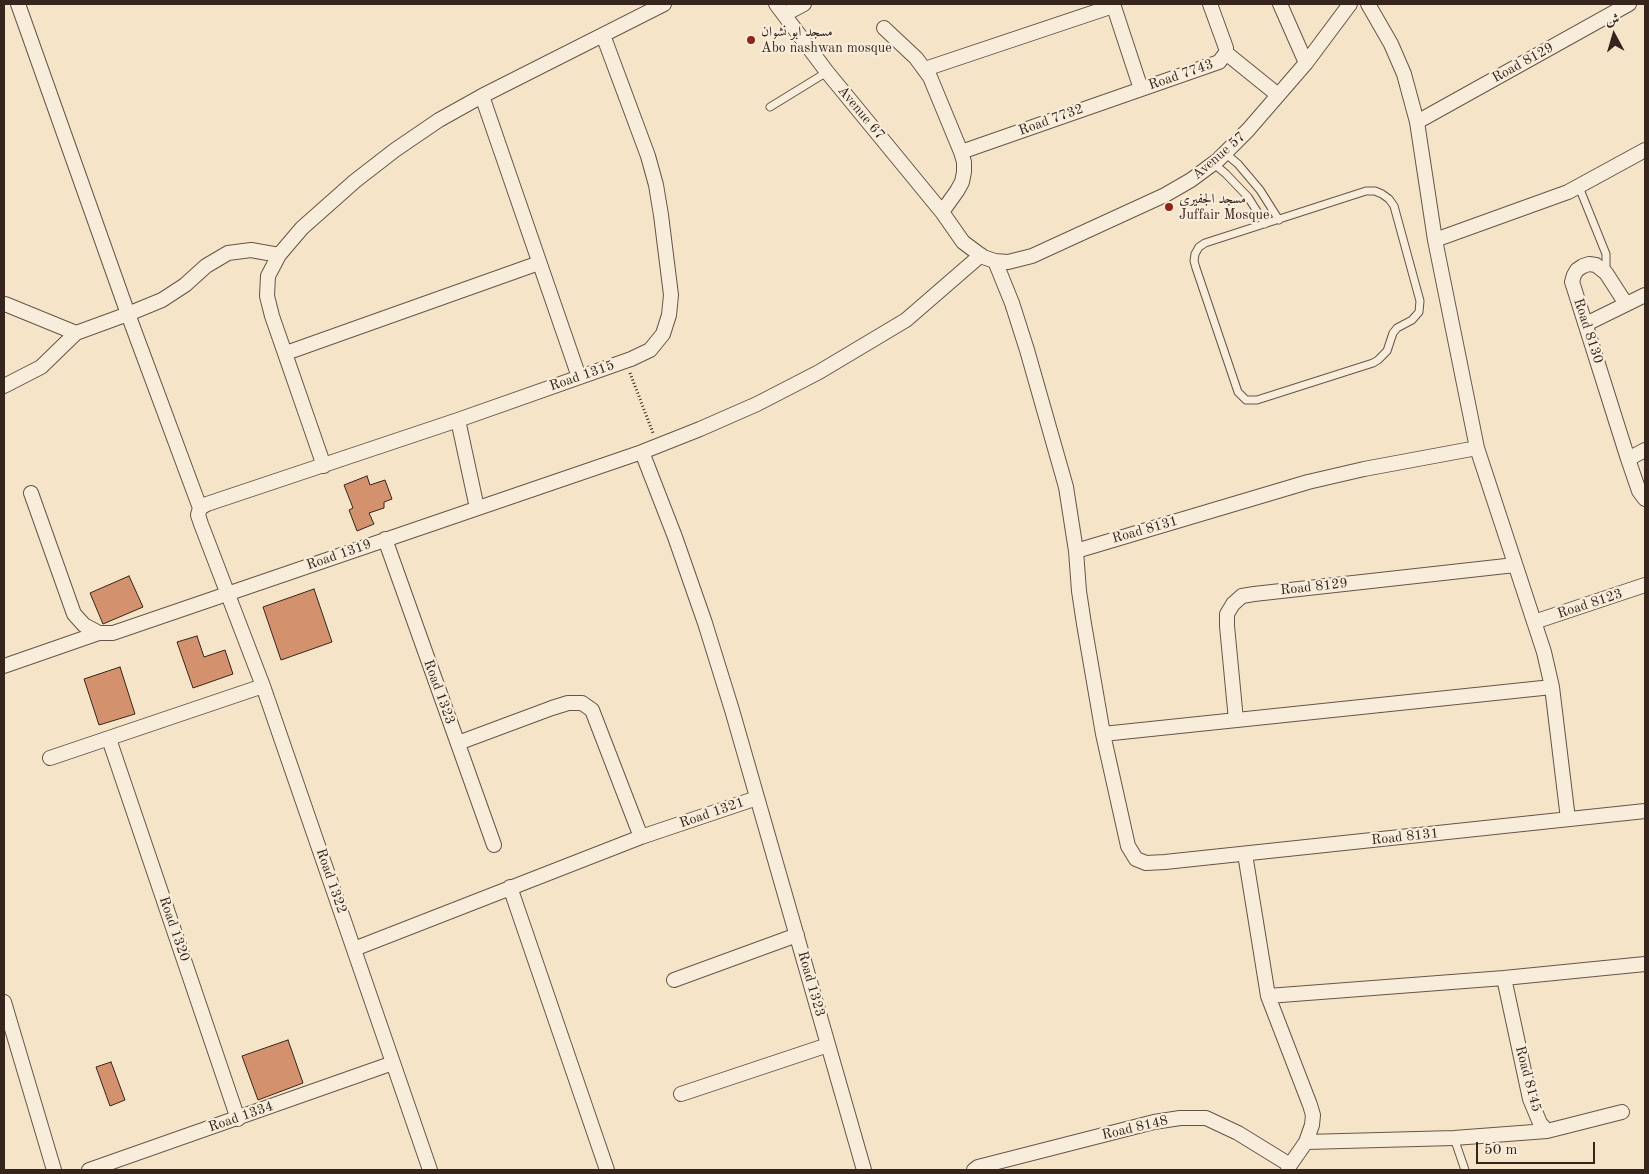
<!DOCTYPE html>
<meta charset="utf-8">
<style>
body{margin:0}
#map{position:relative;width:1649px;height:1174px;overflow:hidden;background:#f5e4c8;font-family:"Old Standard TT",Amiri,serif}
canvas{display:block}
.frame{position:absolute;inset:0;border:5px solid #36251c;pointer-events:none}
.north{position:absolute;left:1589px;top:10px;width:50px;height:50px;-webkit-text-stroke:4px #f8eddb;paint-order:stroke;rotate:354deg;font-size:14px;font-weight:700;line-height:20px;text-align:center;color:#36251c}
.north::after{content:'';display:block;margin:auto;width:18px;height:22px;background:#36251c;clip-path:polygon(50% 0,100% 100%,50% 72%,0 100%)}
.scale{position:absolute;left:1476px;top:1142px;width:119px;height:22px;box-sizing:border-box;border:2px solid #36251c;border-top:0;padding-left:6px;font-size:15px;line-height:18px;white-space:nowrap;color:#36251c;-webkit-text-stroke:4px #f8eddb;paint-order:stroke}
</style>
<div id="map">
<canvas width="1649" height="1174"></canvas>
<div class="frame"></div>
<div class="north">ش</div>
<div class="scale">50 m</div>
</div>
<script>
const ctx = document.querySelector('canvas').getContext('2d');
ctx.lineJoin = 'round';
function fill(path, color) { ctx.fillStyle = color; ctx.fill(path, 'evenodd'); }
const poly = rows => new Path2D(rows.map(r => 'M' + r).join(''));
function strokePath(path, color, width, dash) { ctx.strokeStyle = color; ctx.lineWidth = width; ctx.lineCap = dash ? 'butt' : 'round'; ctx.setLineDash(dash || []); ctx.stroke(path); }
function write(font, color, halo, rows, align = 'center') {
  ctx.font = font + ' "Old Standard TT",Amiri,serif'; ctx.lineWidth = 4.5; ctx.setLineDash([]); ctx.textBaseline = 'middle'; ctx.strokeStyle = halo; ctx.fillStyle = color; for (const [text, x, y, turn = 0] of rows) {
    ctx.save(); ctx.translate(x, y); ctx.rotate((+turn || 0) * Math.PI / 180); ctx.textAlign = isNaN(turn) ? turn : align; if (halo) ctx.strokeText(text, 0, 0); ctx.fillText(text, 0, 0); ctx.restore();
  }
}
const building = poly([
 [367,476,370,485,385,480,392,499,384,502,384,508,369,513,374,524,357,531,349,510,353,508,344,485,367,476],
 [129,576,143,607,103,624,90,593,129,576],
 [314,589,332,642,281,660,263,607,314,589],
 [197,636,204,657,225,650,233,674,193,688,177,642,197,636],
 [120,667,135,714,99,725,84,679,120,667],
 [288,1040,303,1083,258,1100,242,1056,288,1040],
 [111,1062,125,1100,110,1106,96,1067,111,1062]
]);
fill(building, '#d3916e');
strokePath(building, '#36251c', 1);
const lane = poly([
 [770,107,827,72],
 [1225,153,1238,164,1260,190,1279,220],
 [1213,163,1226,174,1248,197,1265,224],
 [1579,187,1606,254,1606,272],
 [1366,191,1375,191,1382,194,1389,199,1394,206,1420,301,1419,312,1412,320,1397,328,1393,333,1387,351,1378,360,1373,363,1257,400,1246,400,1238,392,1196,268,1194,261,1195,254,1199,247,1205,243,1366,191],
 [1454,1138,1465,1170]
]);
const street = poly([
 [18,4,128,314,200,508,198,515,201,524,263,686,430,1170],
 [776,4,827,72,942,212,963,242,983,257,995,261,1008,262,1032,256,1165,195,1191,180,1218,160,1248,130,1306,63,1350,4],
 [1113,4,1141,89],
 [1280,4,1306,63],
 [1368,4,1391,44,1404,74,1417,122,1435,240,1477,448,1544,652,1552,687,1568,819],
 [785,14,804,4],
 [884,28,916,58,930,77,961,152,964,162,964,172,962,182,957,191,942,212],
 [1226,53,1278,95],
 [925,69,1113,6],
 [482,96,579,377],
 [1417,122,1629,4],
 [961,152,1219,62,1226,53,1226,48,1210,4],
 [1435,240,1568,192,1645,150],
 [995,261,1012,303,1027,350,1066,487,1076,551,1079,591,1084,624,1103,734,1128,846,1136,859,1146,863,1165,862,1645,811],
 [5,304,76,333],
 [1626,304,1606,273,1596,265,1589,264,1583,266,1577,270,1574,275,1572,282,1574,288,1628,459,1639,491,1645,499],
 [1586,324,1645,295],
 [286,353,539,263],
 [4,386,41,367,76,333,128,314,162,300,185,285,206,266,228,253,251,250,279,255],
 [458,420,477,508],
 [642,452,675,537,705,623,732,710,864,1170],
 [1628,459,1645,450],
 [324,466,272,316,267,296,268,276,279,255,302,228,355,181,395,150,439,120,482,96,664,4],
 [31,493,74,614,84,625,99,633,113,633,642,452,700,429,757,404,819,372,906,320,981,255],
 [200,508,207,504,458,420,631,359,650,350,663,334,669,315,671,295,661,215,656,185,648,156,603,35],
 [385,539,494,845],
 [1076,551,1308,482,1364,469,1477,448],
 [1534,622,1645,585],
 [4,666,99,633],
 [1236,720,1227,626,1227,614,1233,604,1242,596,1254,594,1515,565],
 [1103,734,1552,687],
 [109,739,238,1119],
 [458,743,552,708,568,703,582,703,592,710,641,837],
 [50,758,263,686],
 [1245,854,1268,996,1310,1105,1313,1115,1312,1125,1306,1142,1290,1165,1288,1170],
 [510,887,607,1170],
 [354,949,641,837,757,798],
 [1504,978,1530,1099,1540,1123,1547,1131],
 [674,980,797,935],
 [1268,996,1504,978,1645,964],
 [4,1002,54,1170],
 [681,1094,828,1045],
 [1306,1142,1454,1138,1547,1131,1622,1112],
 [89,1170,393,1063],
 [974,1170,978,1167,1154,1122,1180,1118,1206,1118,1238,1133,1290,1165]
]);
strokePath(lane, '#665547', 9);
strokePath(street, '#665547', 16);
strokePath(poly([
 [630,373,653,433]
]), '#36251c', 3, [1, 2.5]);
strokePath(lane, '#f8eddb', 7);
strokePath(street, '#f8eddb', 14);
for (const [x, y, r, color] of [
 [751,40,5,"#8f2418"],
 [1169,207,5,"#8f2418"]
]) { const dot = new Path2D(); dot.arc(x, y, r, 0, 2 * Math.PI); ctx.fillStyle = color; ctx.fill(dot); strokePath(dot, '#f8eddb', 2); }
write('14px', '#36251c', '#f8eddb', [
 ["مسجد ابو نشوان",761,32],
 ["Abo nashwan mosque",761,48],
 ["مسجد الجفيري",1179,199],
 ["Juffair Mosque",1179,215]
], 'left');
write('14px', '#36251c', '#f8eddb', [
 ["Road 8129",1523,63,-29],
 ["Road 7743",1181,75,-19],
 ["Avenue 67",861,113,50],
 ["Road 7732",1051,120,-20],
 ["Avenue 57",1219,156,-41],
 ["Road 8130",1588,331,72],
 ["Road 1315",582,376,-19],
 ["Road 8131",1145,530,-16],
 ["Road 1319",339,555,-19],
 ["Road 8129",1314,587,-6],
 ["Road 8123",1590,604,-18],
 ["Road 1323",439,692,70],
 ["Road 1321",712,813,-19],
 ["Road 8131",1405,837,-6],
 ["Road 1322",331,881,71],
 ["Road 1320",174,929,71],
 ["Road 1323",811,984,74],
 ["Road 8145",1528,1079,75],
 ["Road 1334",241,1117,-19],
 ["Road 8148",1135,1128,-13]
]);
</script>
